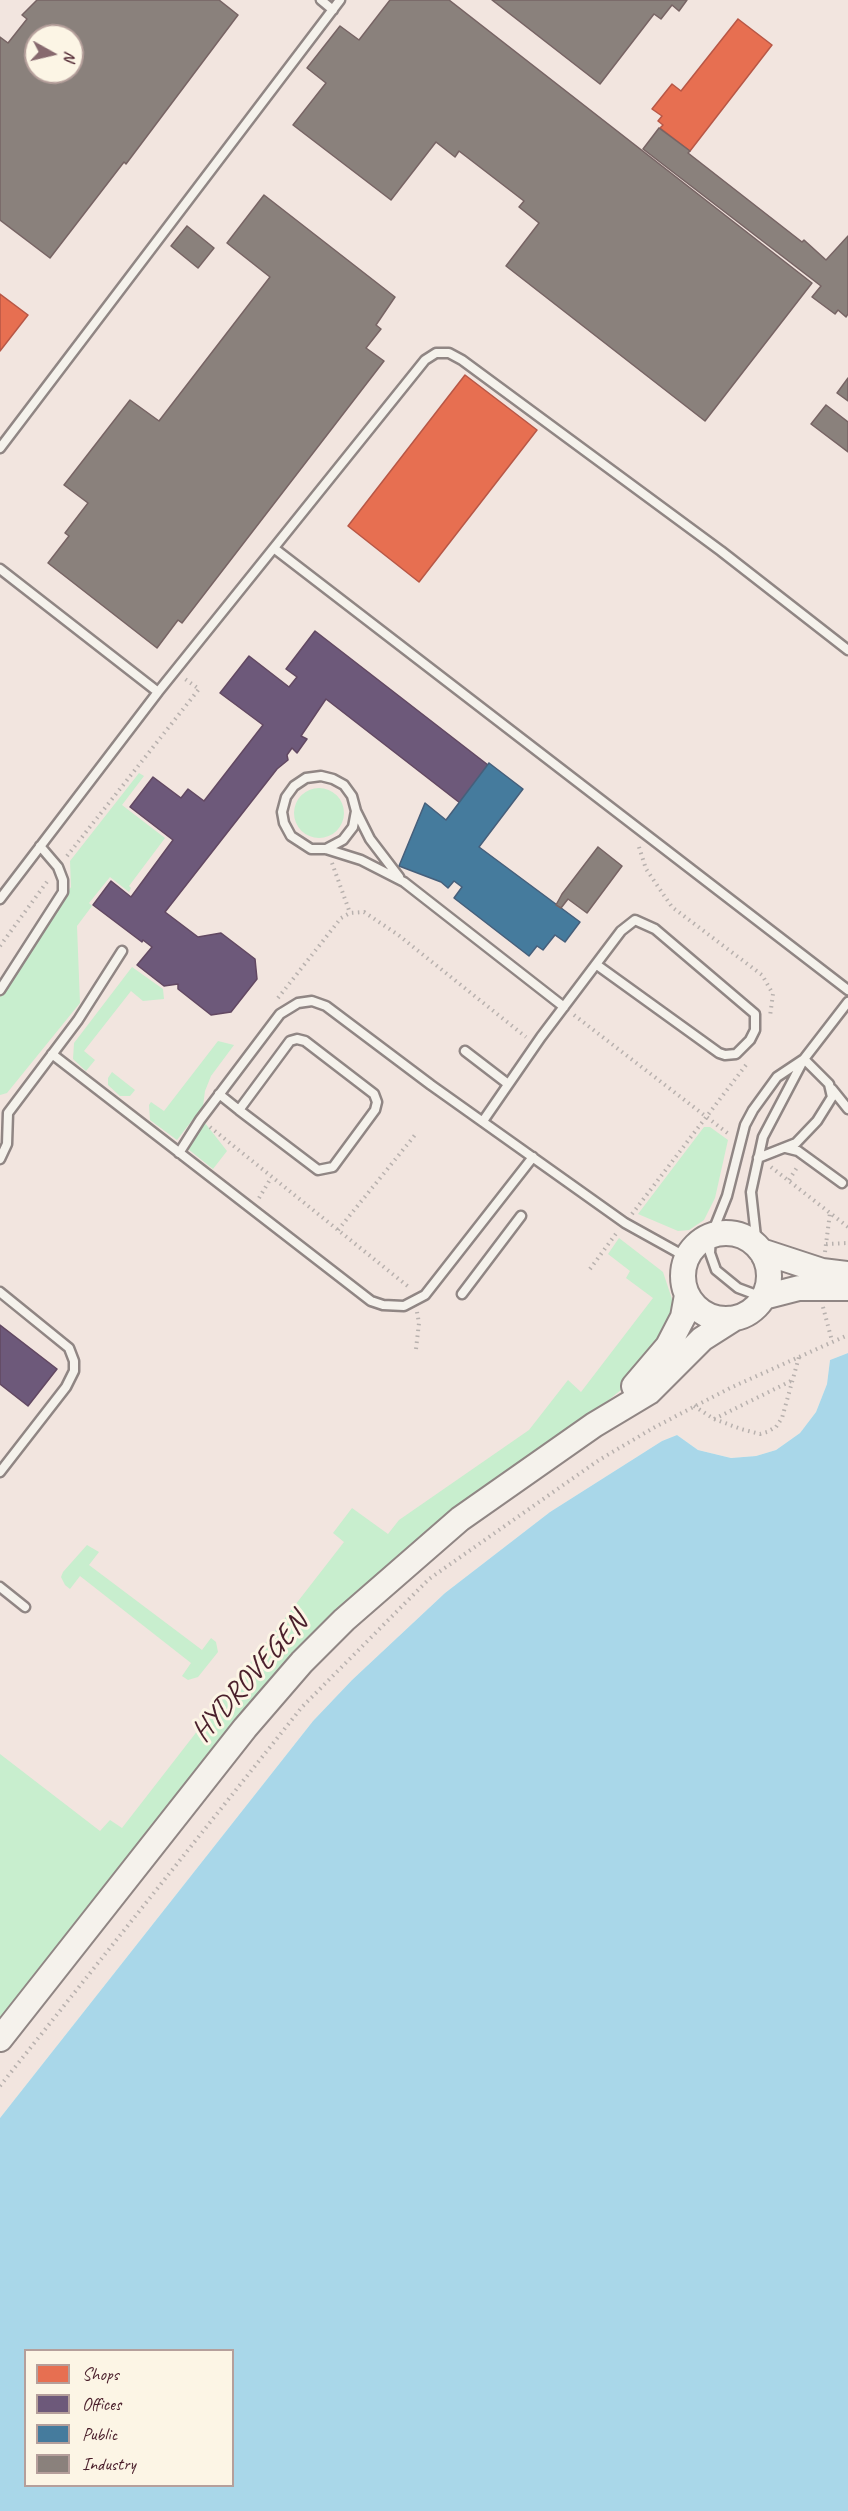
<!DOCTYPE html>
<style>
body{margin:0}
#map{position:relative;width:848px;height:2511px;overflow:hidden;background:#f7f3ea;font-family:Caveat,sans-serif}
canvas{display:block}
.legend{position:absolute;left:24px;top:2349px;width:210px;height:138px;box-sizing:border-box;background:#fcf5e5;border:2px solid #b59f9b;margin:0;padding:8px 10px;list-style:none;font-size:18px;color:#4a1f2b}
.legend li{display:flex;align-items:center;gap:12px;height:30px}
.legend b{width:30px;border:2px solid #b59f9b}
.north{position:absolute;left:24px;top:24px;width:60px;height:60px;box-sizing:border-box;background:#fcf5e5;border:2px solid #b59f9b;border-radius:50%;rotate:98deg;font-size:16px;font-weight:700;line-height:24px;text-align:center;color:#4a1f2b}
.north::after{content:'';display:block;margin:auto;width:21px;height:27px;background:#87696e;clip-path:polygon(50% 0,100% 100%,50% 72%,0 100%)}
</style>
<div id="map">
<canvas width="848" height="2511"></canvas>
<ul class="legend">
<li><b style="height:16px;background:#e76f51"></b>Shops</li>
<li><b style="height:16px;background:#6d597a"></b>Offices</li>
<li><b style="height:16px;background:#457b9d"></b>Public</li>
<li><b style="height:16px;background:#8a817c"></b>Industry</li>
</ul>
<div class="north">N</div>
</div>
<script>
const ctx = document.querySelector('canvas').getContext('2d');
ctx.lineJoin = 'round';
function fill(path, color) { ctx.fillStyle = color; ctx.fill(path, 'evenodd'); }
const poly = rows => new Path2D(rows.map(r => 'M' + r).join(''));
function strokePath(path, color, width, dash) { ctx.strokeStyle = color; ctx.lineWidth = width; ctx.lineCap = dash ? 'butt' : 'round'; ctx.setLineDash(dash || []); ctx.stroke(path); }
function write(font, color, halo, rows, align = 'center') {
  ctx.font = font + ' Caveat,sans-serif'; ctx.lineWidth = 6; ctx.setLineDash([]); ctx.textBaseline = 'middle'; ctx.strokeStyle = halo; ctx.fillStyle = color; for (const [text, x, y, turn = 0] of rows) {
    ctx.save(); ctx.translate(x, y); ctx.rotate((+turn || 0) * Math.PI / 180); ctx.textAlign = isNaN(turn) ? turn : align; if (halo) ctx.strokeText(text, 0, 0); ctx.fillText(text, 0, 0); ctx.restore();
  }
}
fill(poly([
 [0,0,848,0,848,1353,830,1360,827,1384,816,1412,800,1433,776,1450,756,1456,731,1458,698,1450,677,1435,662,1441,550,1512,445,1593,352,1680,313,1721,0,2118],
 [36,36,72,36,72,72,36,72]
]), '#f2e5df');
fill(poly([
 [139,773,144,776,122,805,165,838,129,886,131,888,129,892,110,877,89,903,92,906,77,926,80,1003,7,1093,0,1095,0,997,71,887,70,861],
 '294 813a25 25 0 1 1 50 0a25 25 0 1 1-50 0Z',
 [132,967,163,989,164,999,143,1001,131,991,84,1051,95,1060,86,1071,73,1059,74,1043],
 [218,1041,234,1045,211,1076,205,1091,203,1106,177,1140,150,1120,149,1105,151,1102,164,1111],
 [112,1072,135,1090,130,1096,120,1096,108,1085,108,1078],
 [205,1123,227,1151,213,1169,183,1145],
 [704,1127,710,1127,728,1140,715,1198,704,1220,689,1230,678,1231,638,1214],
 [619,1238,663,1272,673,1302,671,1326,628,1384,593,1413,523,1460,436,1526,343,1606,0,2021,0,1754,100,1831,110,1820,122,1828,344,1542,333,1533,352,1508,388,1534,399,1520,529,1430,568,1380,581,1392,653,1298,626,1278,630,1271,608,1254],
 [87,1545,99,1552,89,1565,202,1650,211,1638,216,1642,218,1652,198,1677,188,1680,182,1676,191,1663,80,1576,70,1589,65,1585,61,1577,63,1572]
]), '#c8eece');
fill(poly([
 [848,1353,848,2511,0,2511,0,2118,313,1721,352,1680,445,1593,550,1512,662,1441,677,1435,698,1450,731,1458,756,1456,776,1450,800,1433,816,1412,827,1384,830,1360],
 [26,2350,232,2350,232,2486,26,2486]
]), '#a9d7e9');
const shops = poly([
 [738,19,772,45,690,151,660,128,663,125,658,121,662,116,652,109,672,84,681,91,738,19],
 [0,294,28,315,0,351,0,294],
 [465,375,537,430,419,582,348,526,465,375]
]);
fill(shops, '#e76f51');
strokePath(shops, '#b85746', 1.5);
const offices = poly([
 [315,631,488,765,460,803,326,699,301,736,307,739,297,753,292,748,287,755,288,760,277,769,165,912,198,937,221,933,255,959,257,979,231,1012,211,1015,178,989,178,984,164,986,137,965,152,947,143,940,142,942,93,905,111,881,131,897,173,840,130,807,153,777,181,798,188,789,204,801,263,725,220,693,249,656,289,687,297,677,286,669,315,631],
 [0,1325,57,1369,28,1406,0,1384,0,1325]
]);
fill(offices, '#6d597a');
strokePath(offices, '#624862', 1.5);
const public = poly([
 [489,763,523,789,479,847,580,922,565,942,555,935,543,950,537,946,529,956,454,898,462,887,454,881,448,888,441,882,399,866,425,803,446,820,489,763]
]);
fill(public, '#457b9d');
strokePath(public, '#465f7b', 1.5);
const industry = poly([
 [37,0,219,0,238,15,126,164,124,162,50,258,0,220,0,37,8,43,27,19,22,15,37,0],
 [36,36,72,36,72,72,36,72,36,36],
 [390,0,449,0,812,283,705,421,506,266,539,223,519,207,524,201,459,151,455,157,436,142,391,200,293,125,326,83,307,68,340,26,359,40,390,0],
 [492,0,687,0,679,11,672,5,661,19,654,14,600,84,492,0],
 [659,128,690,151,688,153,802,242,804,240,826,260,848,236,848,314,846,317,838,310,835,314,812,297,821,286,643,149,659,128],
 [264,195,395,297,376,325,381,329,366,348,384,361,182,623,178,620,157,648,48,563,69,536,65,533,88,503,64,485,130,400,159,421,270,277,227,243,264,195],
 [187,226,214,248,198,268,171,246,187,226],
 [848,378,848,401,837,393,848,378],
 [826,405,848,422,848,452,811,424,826,405],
 [598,847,622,866,587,913,568,899,561,908,556,905,562,894,598,847]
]);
fill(industry, '#8a817c');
strokePath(industry, '#776464', 1.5);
const lane = poly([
 [321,0,333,10],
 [0,448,340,0],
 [275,549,848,990],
 [0,569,158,692,0,899],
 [158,692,425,360,436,353,449,353,462,360,721,551,848,650],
 [356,811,370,839,399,877],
 [326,849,343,840,353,827,356,811,352,796,344,785,333,779,321,776,306,778,294,786,286,797,282,812,284,823,291,836,311,849,326,849,361,860,404,882,564,1007],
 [0,990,63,892,63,880,58,867,40,846],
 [465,1051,508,1084],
 [52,1054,371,1301,383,1305,404,1306,425,1295,533,1157],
 [832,1089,848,1109],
 [219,1094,239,1110,318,1170,333,1167,375,1110,377,1102,374,1094,305,1041,297,1039,290,1041,239,1110],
 [483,1121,541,1037,621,931,635,920,655,929,755,1014,755,1030,750,1040,736,1054,725,1055,719,1053,597,965],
 [786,1148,798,1151,842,1183],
 [179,1153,200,1120,280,1014,298,1003,312,1001,326,1006,431,1085,625,1223,688,1258],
 [758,1158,796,1143,817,1121,832,1097,829,1084,804,1059],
 [0,1159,7,1144,8,1113,78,1020,122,951],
 [757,1246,751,1192,763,1137,804,1059,848,1002],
 [0,1292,69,1348,74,1361,74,1371,66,1387,0,1472],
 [462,1294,521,1216],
 [762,1297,738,1288,716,1270,710,1253,711,1236,727,1196,745,1125,753,1110,777,1077,804,1059],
 [0,1587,25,1607]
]);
const secondary = poly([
 '683 1276a43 43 0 1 1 86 0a43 43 0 1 1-86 0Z',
 [761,1251,822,1271,848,1274],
 [764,1297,799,1288,847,1288],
 [634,1386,668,1346,683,1317,687,1295],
 [0,2039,245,1728,302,1662,344,1620,460,1519,594,1425,649,1392,702,1339,735,1318]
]);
strokePath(lane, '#908684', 13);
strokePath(secondary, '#908684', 28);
strokePath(poly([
 [639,847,646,869,672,907,762,975,773,994,770,1016],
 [67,856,199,689,185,679],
 [332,863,350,913],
 [0,946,49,879],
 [278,998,341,918,350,913,364,912,397,934,526,1037],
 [574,1015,730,1135],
 [210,1127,410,1288],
 [771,1167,848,1227],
 [789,1180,798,1166],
 [259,1198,271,1178],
 [632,1214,746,1065],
 [338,1230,415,1135],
 [826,1244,848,1243],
 [825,1252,830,1213],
 [590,1269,618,1231],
 [823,1307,832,1341],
 [416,1349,419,1323,417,1312],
 [694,1406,714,1419,741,1429,760,1434,767,1432,776,1427,782,1418,799,1357],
 [714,1419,793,1380],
 [0,2086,302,1707,429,1579,599,1460,655,1427,730,1388,848,1335]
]), '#b8b1ae', 4, [1.5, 4.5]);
strokePath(lane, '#f5f2ec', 8);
strokePath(secondary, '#f5f2ec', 24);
write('30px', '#4a1f2b', '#fcf5e5', [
 ["HYDROVEGEN",250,1678,-49]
]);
</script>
